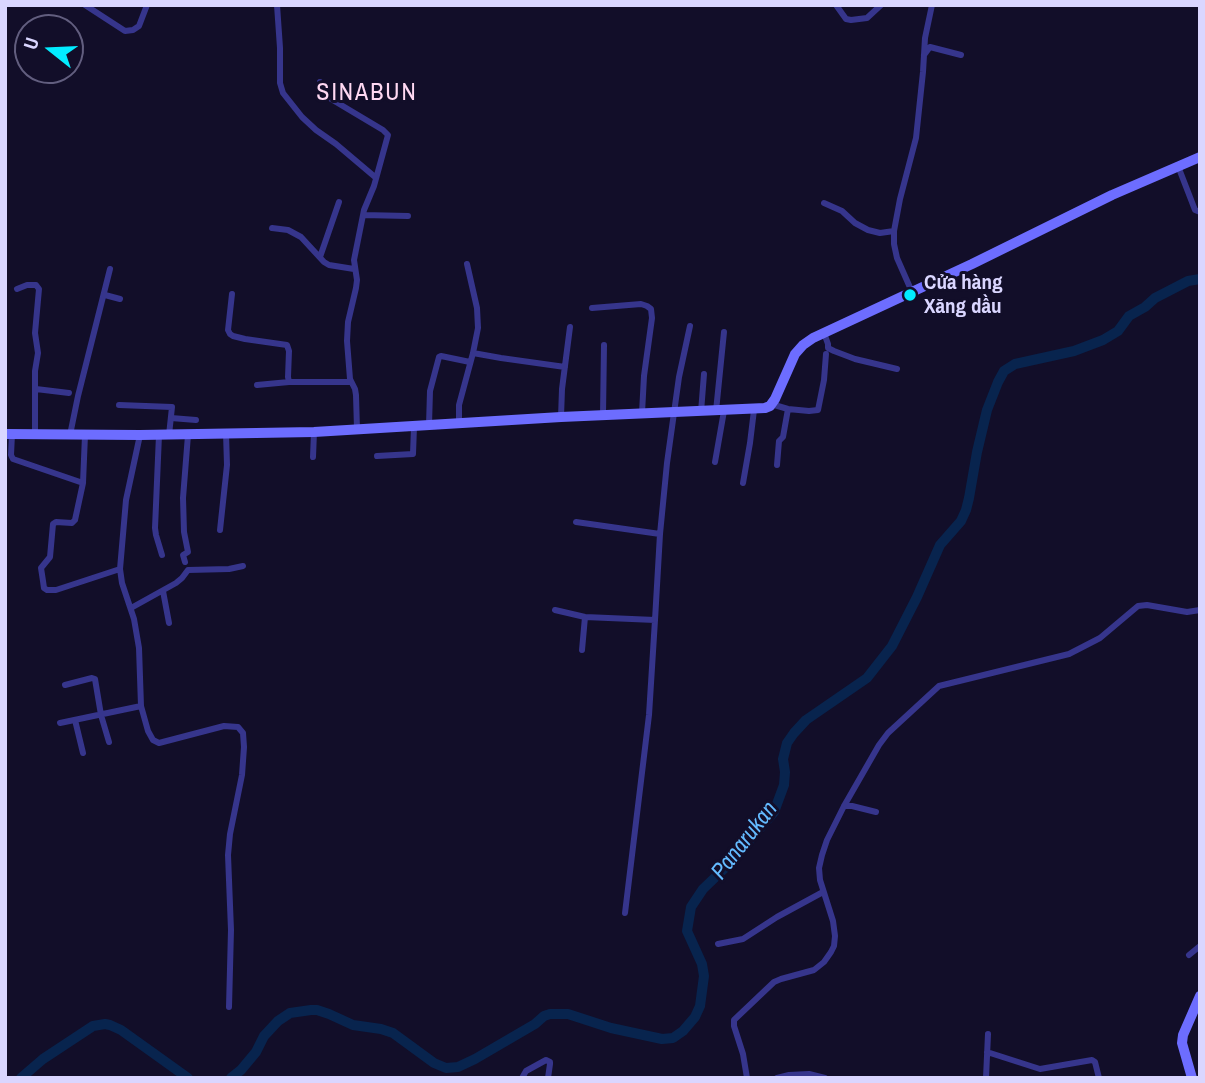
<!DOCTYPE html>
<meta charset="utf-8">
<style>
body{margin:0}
#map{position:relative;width:1205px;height:1083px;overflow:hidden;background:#120e29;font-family:"Archivo Narrow",sans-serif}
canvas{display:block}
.frame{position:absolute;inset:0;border:7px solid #dad6ff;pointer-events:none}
.north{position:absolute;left:14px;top:14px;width:70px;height:70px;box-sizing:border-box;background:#120e29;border:2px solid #625e7f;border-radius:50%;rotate:288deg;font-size:19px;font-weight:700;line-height:28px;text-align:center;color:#dad6ff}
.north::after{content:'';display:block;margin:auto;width:24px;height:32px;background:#02ecff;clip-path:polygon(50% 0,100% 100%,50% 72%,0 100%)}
</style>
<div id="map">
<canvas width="1205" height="1083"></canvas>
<div class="frame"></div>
<div class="north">U</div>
</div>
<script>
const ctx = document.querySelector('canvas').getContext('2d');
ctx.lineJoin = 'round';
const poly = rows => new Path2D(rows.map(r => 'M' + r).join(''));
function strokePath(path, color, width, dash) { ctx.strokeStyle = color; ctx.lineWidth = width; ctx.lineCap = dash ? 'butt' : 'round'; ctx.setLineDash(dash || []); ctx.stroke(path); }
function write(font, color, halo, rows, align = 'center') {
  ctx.font = font + ' "Archivo Narrow",sans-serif'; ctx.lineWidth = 6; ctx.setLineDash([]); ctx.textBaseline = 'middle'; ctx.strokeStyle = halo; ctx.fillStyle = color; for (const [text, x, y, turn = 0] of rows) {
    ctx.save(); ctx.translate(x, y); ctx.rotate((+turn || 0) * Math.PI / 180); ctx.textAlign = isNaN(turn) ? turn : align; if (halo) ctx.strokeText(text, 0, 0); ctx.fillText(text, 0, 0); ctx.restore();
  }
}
strokePath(poly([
 [21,1078,43,1059,93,1026,105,1024,110,1025,121,1030,188,1078],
 [231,1078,241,1070,256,1052,264,1036,278,1021,290,1013,311,1010,317,1010,329,1014,353,1025,381,1029,393,1033,434,1063,446,1068,458,1067,475,1059,535,1024,544,1016,550,1014,568,1014,611,1028,662,1039,673,1038,683,1031,695,1017,700,1006,704,976,702,964,687,931,691,907,703,889,727,866,774,812,784,785,785,772,783,759,787,743,794,733,806,720,867,678,892,646,917,597,940,545,961,521,966,510,969,498,977,452,987,410,998,382,1004,371,1015,364,1074,351,1103,340,1118,331,1129,316,1145,307,1155,298,1188,281,1200,279]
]), '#08244e', 10);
strokePath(poly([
 [85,5,125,31,133,30,139,26,147,5],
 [277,5,280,48,280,83,283,93,302,117,316,130,336,144,375,177],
 [836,5,846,19,851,20,867,18,881,5],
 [924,55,930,47,961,55],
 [320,82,321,93,383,130,388,135,374,186,364,210,354,260,357,280,356,288,348,322,347,341,350,379,355,389,356,395,357,429],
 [1178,166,1195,210,1200,212],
 [824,203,842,211,855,223,868,230,880,233,894,231],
 [363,215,408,216],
 [272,228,288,230,301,237,324,262,329,265,354,269],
 [320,257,339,202],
 [17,289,27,285,36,285,39,289,35,333,38,353,35,371,35,434],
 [912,292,897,258,894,244,894,231,900,199,916,138,923,72,925,38,932,5],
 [232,294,228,330,230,334,233,336,245,339,287,345,289,351,288,377,289,382,351,382],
 [105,295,120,299],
 [592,308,641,304,647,306,651,309,652,318,644,376,642,413],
 [824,333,828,344,828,348,834,351,855,359,897,369],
 [473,353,501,358,565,367],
 [257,385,289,382],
 [36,389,69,393],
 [771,404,788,409,809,411,818,410,824,380,826,354],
 [119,405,172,407,169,435],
 [716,411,724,332],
 [701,412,704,374],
 [603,415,604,345],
 [561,417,562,389,570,327],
 [171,418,196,420],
 [459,423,459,405,473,353,478,328,477,308,467,264],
 [429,425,430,391,439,357,441,356,470,362],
 [12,434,11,455,13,459,83,483],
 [70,435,78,396,110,269],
 [85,435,83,483,75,520,72,523,56,522,53,524,50,557,41,568,43,581,44,588,47,590,56,590,120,569],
 [140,435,126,500,120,569,122,583,134,619,139,648,141,706,148,731,153,740,159,743,224,726,238,727,243,733,244,747,242,775,230,834,228,855,231,930,229,1007],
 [159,435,155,528,156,535,162,555],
 [377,456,413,454,414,427],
 [313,457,314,432],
 [715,462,724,411],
 [777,465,779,441,783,437,788,409],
 [743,483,750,443,754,410],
 [576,522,660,534],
 [220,530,227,465,226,433],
 [185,562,183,555,188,552,184,532,183,498,188,435],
 [163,591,169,623],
 [131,608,176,583,182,578,188,570,229,569,243,566],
 [555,610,585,617,655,620,660,534,667,463,679,377,690,326],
 [582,650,585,617],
 [65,685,92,678,95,679,101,715,109,742],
 [75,720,83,753],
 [60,723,141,706],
 [844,806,852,806,876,812],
 [625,913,649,715,655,620],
 [718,944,743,939,777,917,823,892],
 [1189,955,1200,946],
 [987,1052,1040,1069,1092,1060,1095,1062,1099,1078],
 [522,1078,526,1071,546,1060,550,1062,550,1064,548,1078],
 [747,1078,743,1054,734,1026,734,1020,774,982,781,979,814,970,824,962,831,952,834,946,835,936,833,921,820,880,819,868,822,855,827,840,844,806,879,745,888,733,939,686,1069,654,1100,638,1138,606,1147,605,1187,612,1200,610],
 [777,1078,789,1075,809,1074,825,1078],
 [986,1078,988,1034]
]), '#36358c', 6);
strokePath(poly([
 [5,434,140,435,314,432,561,417,765,408,770,406,775,399,795,354,803,345,813,338,972,264,1112,195,1200,157],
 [1192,1078,1182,1043,1183,1035,1200,996]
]), '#6d6dff', 10);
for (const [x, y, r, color] of [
 [910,295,7,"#02ecff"]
]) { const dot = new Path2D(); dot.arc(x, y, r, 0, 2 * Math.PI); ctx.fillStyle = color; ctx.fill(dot); strokePath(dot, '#120e29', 2.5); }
write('bold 21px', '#dad6ff', '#120e29', [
 ["Cửa hàng",924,283],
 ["Xăng dầu",924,307]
], 'left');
write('italic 23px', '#64bbff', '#120e29', [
 ["Panarukan",745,841,-52]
]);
ctx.letterSpacing = '2px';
write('24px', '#ffd8f2', '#120e29', [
 ["SINABUN",367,94]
]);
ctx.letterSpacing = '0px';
</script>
